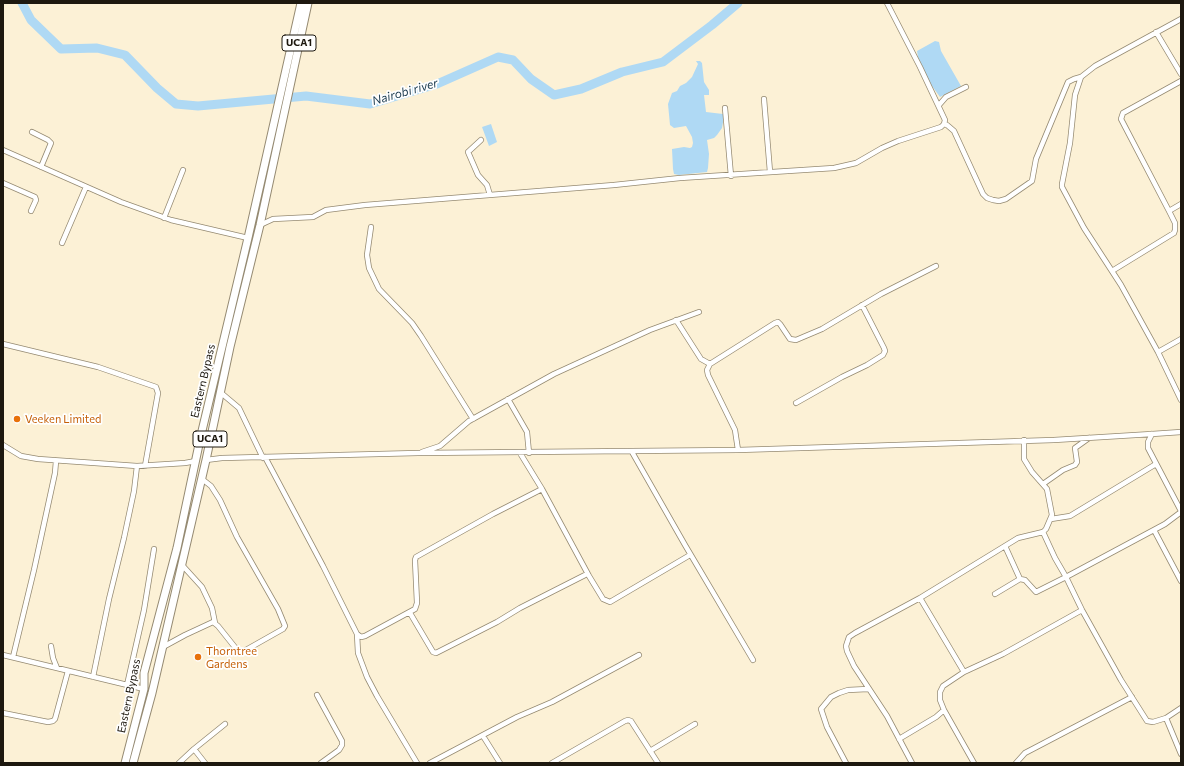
<!DOCTYPE html>
<style>
body{margin:0}
#map{position:relative;width:1184px;height:766px;overflow:hidden;background:#fcf1d6;font-family:Commissioner,sans-serif}
canvas{display:block}
.frame{position:absolute;inset:0;border:4px solid #1d180f;pointer-events:none}
</style>
<div id="map">
<canvas width="1184" height="766"></canvas>
<div class="frame"></div>
</div>
<script>
const ctx = document.querySelector('canvas').getContext('2d');
ctx.lineJoin = 'round';
function fill(path, color) { ctx.fillStyle = color; ctx.fill(path, 'evenodd'); }
const poly = rows => new Path2D(rows.map(r => 'M' + r).join(''));
function strokePath(path, color, width, dash) { ctx.strokeStyle = color; ctx.lineWidth = width; ctx.lineCap = dash ? 'butt' : 'round'; ctx.setLineDash(dash || []); ctx.stroke(path); }
function write(font, color, halo, rows, align = 'center') {
  ctx.font = font + ' Commissioner,sans-serif'; ctx.lineWidth = 3.5; ctx.setLineDash([]); ctx.textBaseline = 'middle'; ctx.strokeStyle = halo; ctx.fillStyle = color; for (const [text, x, y, turn = 0] of rows) {
    ctx.save(); ctx.translate(x, y); ctx.rotate((+turn || 0) * Math.PI / 180); ctx.textAlign = isNaN(turn) ? turn : align; if (halo) ctx.strokeText(text, 0, 0); ctx.fillText(text, 0, 0); ctx.restore();
  }
}
fill(poly([
 [935,41,939,42,941,51,961,86,940,97,929,82,918,57,917,51],
 [696,61,700,61,702,63,704,82,709,90,709,95,704,95,706,112,723,114,724,116,722,128,717,135,714,138,707,140,709,154,708,168,707,172,679,175,674,174,673,169,672,149,684,147,690,148,692,147,693,143,692,137,686,126,674,128,670,125,668,104,672,93,677,91,680,86,686,83,692,77,698,64],
 [491,124,497,142,489,146,482,127]
]), '#afd9f4');
strokePath(poly([
 [22,3,31,20,61,49,97,48,125,55,157,88,176,104,198,106,306,96,370,104,437,84,498,57,513,60,531,79,554,95,581,89,622,72,663,62,712,25,738,3]
]), '#afd9f4', 9);
const street = poly([
 [1181,19,1095,66,1081,77,1075,95,1070,143,1062,184,1062,187,1084,228,1121,285,1158,352,1181,400],
 [1156,32,1181,74],
 [764,99,770,172],
 [939,105,946,97,966,87],
 [725,108,731,176],
 [944,124,947,125,954,131,983,194,987,198,993,200,999,201,1006,199,1032,181,1036,159,1068,82,1074,79,1081,77],
 [32,132,48,140,51,143,41,167],
 [481,140,468,152,478,175,487,185,490,195],
 [3,150,121,202,171,220,248,238],
 [3,183,35,197,36,200,31,211],
 [1169,211,1181,204],
 [164,218,183,170],
 [260,225,273,219,313,217,326,210,365,205,614,185,680,178,834,168,856,163,882,148,898,141,941,127,944,124,945,120,920,67,887,3],
 [371,227,367,255,369,268,379,289,412,323,421,336,473,419],
 [62,243,86,187],
 [1112,271,1174,233,1175,230,1175,223,1169,211,1121,119,1123,113,1181,81],
 [676,320,701,359,710,364],
 [3,344,98,367,156,387,158,393,145,466],
 [1158,352,1181,339],
 [220,392,239,408,263,458],
 [508,399,527,432,529,453],
 [796,403,842,377,867,365,883,355,885,351,884,348,862,305],
 [1152,434,1148,442,1148,448,1181,511],
 [3,445,21,456,38,459,137,466,185,463,196,461],
 [738,450,735,430,708,375,707,370,710,364,775,323,778,322,780,324,790,339,796,340,822,329,881,294,936,266],
 [422,452,440,446,469,421,554,374,650,330,699,312],
 [632,452,685,545,753,660],
 [520,453,542,489,589,576,603,599,610,602,690,555],
 [265,457,323,566,357,634,361,637,365,636,415,609,417,603,415,560,416,557,493,514,542,489],
 [206,460,222,458,418,453,738,450,1054,440,1152,434,1181,432],
 [1043,484,1063,470,1075,465,1077,462,1075,448,1089,438],
 [1181,512,1165,524,1066,577,1082,610,1121,680,1147,721,1153,722,1166,718,1181,708],
 [1051,519,1070,516,1156,464],
 [1154,530,1181,581],
 [1005,546,1020,579],
 [182,565,202,587,212,608,215,623],
 [995,594,1020,579,1025,580,1036,592,1066,577,1055,558,1043,532],
 [410,613,433,652,436,653,497,622,520,608,587,574],
 [357,634,358,653,367,677,377,696,417,763],
 [51,646,53,658,57,668],
 [163,647,185,635,213,622,218,626,238,651,244,651,283,629,285,626,278,609,237,537,220,500,211,486,202,479],
 [3,655,144,689],
 [13,657,34,570,55,473,56,461],
 [964,672,920,598,1018,538,1043,532,1046,529,1052,515,1047,489,1032,472,1024,459,1024,440],
 [93,677,109,599,124,538,134,491,137,466],
 [127,685,144,610,154,549],
 [317,695,342,741,342,745,339,750,321,763],
 [944,710,974,763],
 [3,713,48,722,53,721,55,719,68,671],
 [1166,718,1181,754],
 [483,736,500,763],
 [899,739,936,717,944,710,940,700,940,692,943,686,964,672,1003,654,1082,610],
 [194,749,205,763],
 [650,751,695,724],
 [179,763,194,749,225,724],
 [430,763,517,717,552,702,639,655],
 [552,763,625,721,628,720,631,721,658,763],
 [846,763,827,727,821,709,831,697,839,693,848,690,868,689],
 [912,763,887,716,854,666,847,651,846,646,849,637,855,633,920,598],
 [1016,763,1025,753,1132,697]
]);
const primary = poly([
 [125,763,144,689,144,673,177,548,201,435,248,238,301,3],
 [133,763,152,693,206,460,230,347,260,225,308,3]
]);
strokePath(street, '#958a72', 6);
strokePath(primary, '#958a72', 9);
strokePath(street, '#fff', 4.5);
strokePath(primary, '#fff', 7);
for (const [x, y, r, color] of [
 [17,419,4,"#e8710a"],
 [198,657,4,"#e8710a"]
]) { const dot = new Path2D(); dot.arc(x, y, r, 0, 2 * Math.PI); ctx.fillStyle = color; ctx.fill(dot); strokePath(dot, '#fff', 1.5); }
for (const [x, y, w] of [
 [299,43,34],
 [210,439,34]
]) { const box = new Path2D(); box.roundRect(x - w / 2, y - 8, w, 16, 3); ctx.fillStyle = '#fff'; ctx.fill(box); strokePath(box, '#1d180f', 1); }
write('bold 10px', '#1d180f', null, [
 ["UCA1",299,43],
 ["UCA1",210,439]
]);
write('11px', '#1d180f', '#fff', [
 ["Eastern Bypass",203,381,-77],
 ["Eastern Bypass",129,696,-78]
]);
write('11px', '#c56008', '#fff', [
 ["Veeken Limited",25,419],
 ["Thorntree",206,651],
 ["Gardens",206,664]
], 'left');
write('italic 12px', '#1a3a4e', '#fff', [
 ["Nairobi river",405,92,-16]
]);
</script>
